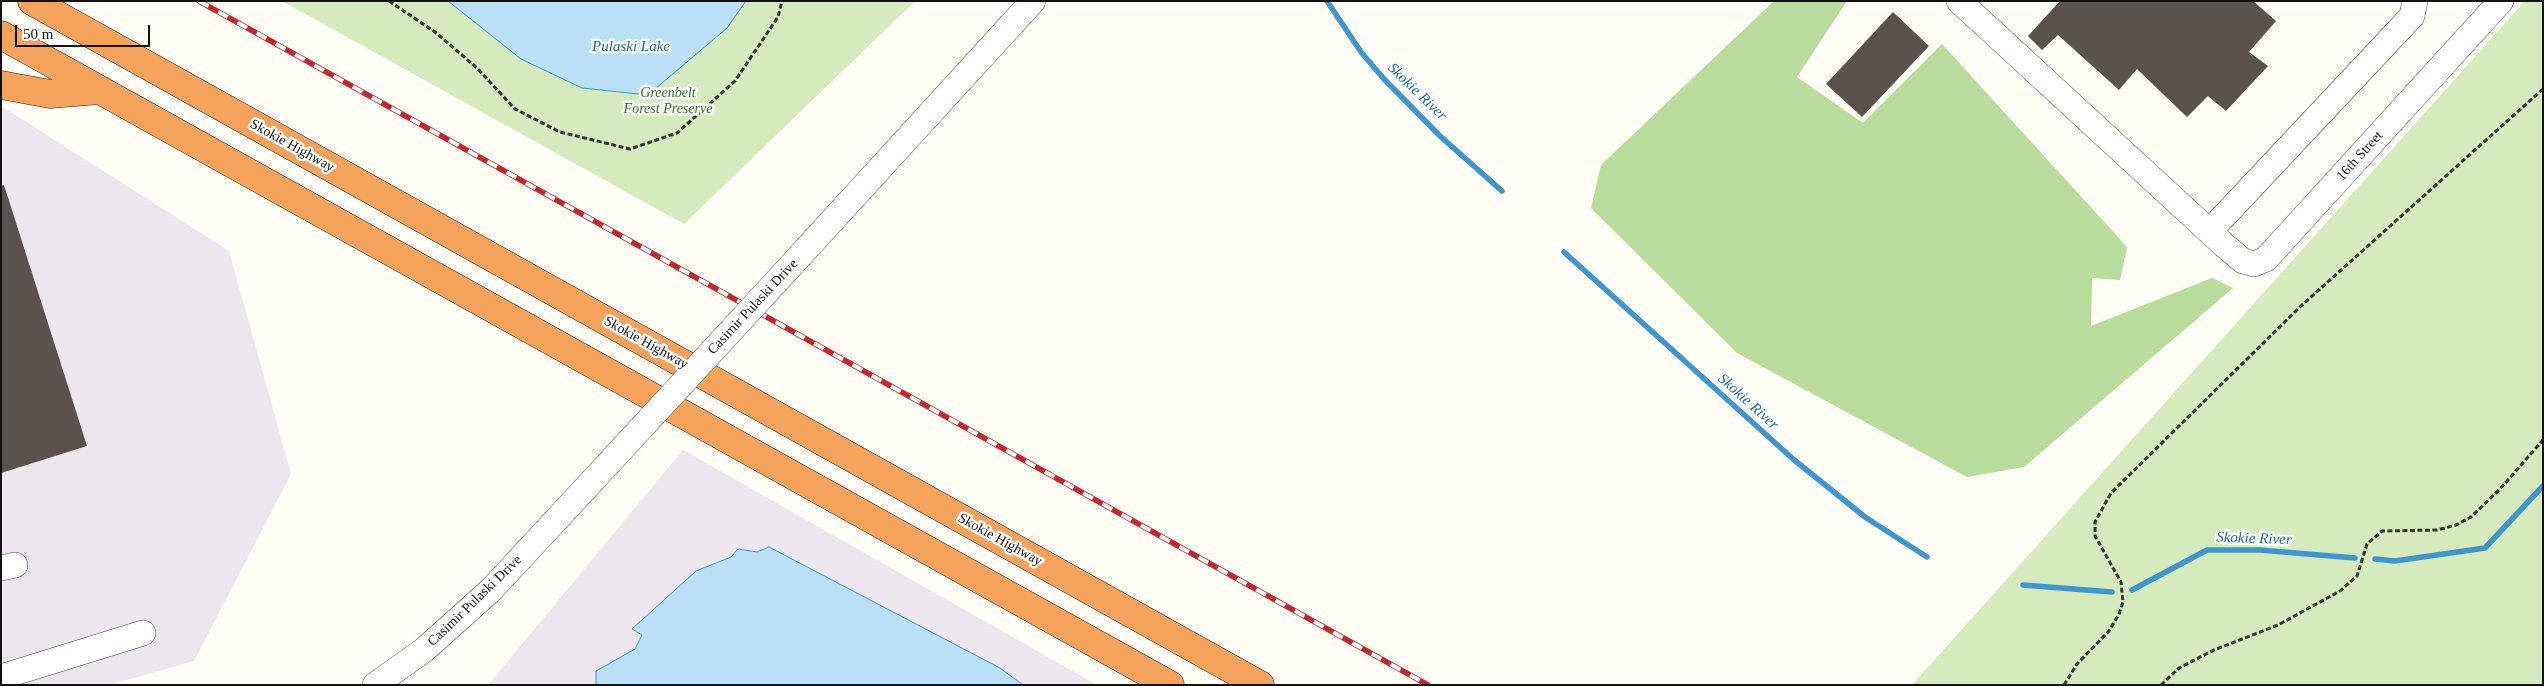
<!DOCTYPE html>
<style>
body{margin:0}
#map{position:relative;width:2544px;height:686px;overflow:hidden;background:#fffdf5;font-family:Georgia,serif}
canvas{display:block}
.frame{position:absolute;inset:0;border:2px solid #111;pointer-events:none}
.scale{position:absolute;left:15px;top:25px;width:135px;height:22px;box-sizing:border-box;border:2px solid #111;border-top:0;padding-left:6px;font-size:15px;line-height:18px;white-space:nowrap;color:#111;-webkit-text-stroke:4px #fff;paint-order:stroke}
</style>
<div id="map">
<canvas width="2544" height="686"></canvas>
<div class="frame"></div>
<div class="scale">50 m</div>
</div>
<script>
const ctx = document.querySelector('canvas').getContext('2d');
ctx.lineJoin = 'round';
function fill(path, color) { ctx.fillStyle = color; ctx.fill(path, 'evenodd'); }
const poly = rows => new Path2D(rows.map(r => 'M' + r).join(''));
function strokePath(path, color, width, dash) { ctx.strokeStyle = color; ctx.lineWidth = width; ctx.lineCap = dash ? 'butt' : 'round'; ctx.setLineDash(dash || []); ctx.stroke(path); }
function write(font, color, halo, rows, align = 'center') {
  ctx.font = font + ' Georgia,serif'; ctx.lineWidth = 5; ctx.setLineDash([]); ctx.textBaseline = 'middle'; ctx.strokeStyle = halo; ctx.fillStyle = color; for (const [text, x, y, turn = 0] of rows) {
    ctx.save(); ctx.translate(x, y); ctx.rotate((+turn || 0) * Math.PI / 180); ctx.textAlign = isNaN(turn) ? turn : align; if (halo) ctx.strokeText(text, 0, 0); ctx.fillText(text, 0, 0); ctx.restore();
  }
}
fill(poly([
 [1,106,229,251,291,474,194,661,109,685,1,685],
 [683,450,1097,685,488,685]
]), '#eee6ef');
fill(poly([
 [282,1,915,1,684,224],
 [2525,1,2543,1,2543,685,1912,685]
]), '#d5ebbd');
fill(poly([
 [1774,1,1847,1,1797,77,1863,123,1942,44,2127,247,2120,280,2092,278,2091,326,2212,278,2233,288,2024,467,1967,477,1737,353,1591,208,1601,165]
]), '#b9dc9c');
const water = poly([
 [448,1,746,1,727,28,648,95,582,88,521,59,448,1],
 [769,547,1000,668,1023,685,596,685,596,671,635,649,642,635,632,629,696,571,731,557,738,549,757,552,769,547]
]);
fill(water, '#b9e0f7');
strokePath(water, '#3f96cf', 1);
strokePath(poly([
 [1327,1,1361,52,1384,79,1440,136,1502,191],
 [1564,252,1793,459,1865,517,1927,557],
 [2375,559,2395,561,2485,548,2543,486],
 [2023,585,2112,592],
 [2132,590,2207,550,2260,550,2355,558]
]), '#3f96cf', 5.5);
fill(poly([
 [2060,1,2253,1,2276,21,2249,52,2268,66,2226,111,2208,96,2187,117,2137,69,2119,90,2058,35,2042,50,2028,36],
 [1893,12,1929,46,1862,117,1826,84],
 [4,185,87,446,1,473,1,186]
]), '#5a524d');
const minor = poly([
 [1959,1,2224,245,2243,261,2254,264,2266,259,2501,1],
 [2210,231,2412,16,2415,1],
 [787,270,1033,1],
 [1,568,15,565],
 [1,677,143,633],
 [375,685,424,650,491,590,608,464]
]);
const highway = poly([
 [32,1,1260,685],
 [1,35,1170,685],
 [1,85,50,94,100,90]
]);
strokePath(minor, '#444', 26);
strokePath(highway, '#222', 29);
strokePath(poly([
 [389,1,435,32,477,68,515,109,560,132,630,149,677,133,735,81,778,17,782,1],
 [2064,685,2077,664,2109,631,2119,614,2123,602,2121,582,2095,536,2095,522,2111,493,2302,305,2543,89],
 [2161,685,2179,668,2214,650,2278,625,2340,591,2357,576,2367,544,2382,531,2437,530,2456,525,2471,517,2500,489,2543,440]
]), '#333', 3, [5, 2.5]);
strokePath(minor, '#fff', 25);
strokePath(highway, '#f5a25d', 28);
const rail = poly([
 [199,1,1428,685]
]);
strokePath(rail, '#c4262e', 5.5);
strokePath(rail, '#fff', 4, [11]);
const minorBridge = poly([
 [608,464,787,270]
]);
strokePath(minorBridge, '#444', 26, []);
strokePath(minorBridge, '#fff', 25);
write('italic 14px', '#2f6b1f', '#fff', [
 ["Greenbelt",668,93],
 ["Forest Preserve",668,109]
]);
write('14px', '#111', '#fff', [
 ["Skokie Highway",292,146,29],
 ["16th Street",2360,156,-48],
 ["Casimir Pulaski Drive",753,307,-47],
 ["Skokie Highway",646,343,29],
 ["Skokie Highway",1000,540,29],
 ["Casimir Pulaski Drive",475,601,-44]
]);
write('italic 15px', '#1768a6', '#fff', [
 ["Pulaski Lake",631,47],
 ["Skokie River",1417,92,44],
 ["Skokie River",1748,402,42],
 ["Skokie River",2254,539,2]
]);
</script>
